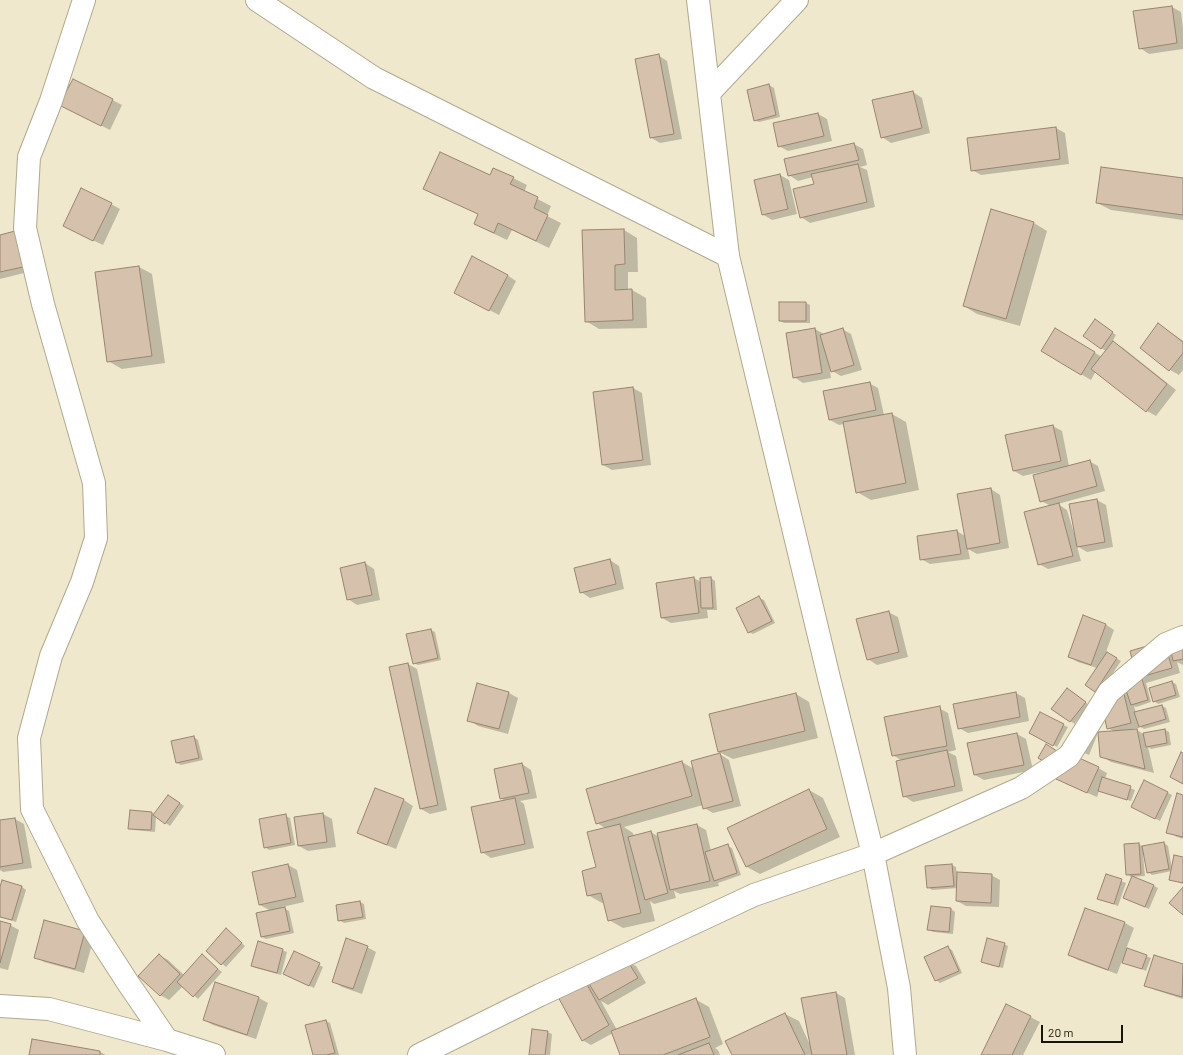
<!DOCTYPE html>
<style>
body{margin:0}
#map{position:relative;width:1183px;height:1055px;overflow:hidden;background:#efe8cc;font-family:Barlow,sans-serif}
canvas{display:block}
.scale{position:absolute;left:1041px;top:1025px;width:82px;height:18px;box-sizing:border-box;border:2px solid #17140b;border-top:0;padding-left:5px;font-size:12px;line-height:14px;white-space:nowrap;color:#17140b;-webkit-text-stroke:3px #efe8cc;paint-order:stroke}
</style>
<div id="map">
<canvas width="1183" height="1055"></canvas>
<div class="scale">20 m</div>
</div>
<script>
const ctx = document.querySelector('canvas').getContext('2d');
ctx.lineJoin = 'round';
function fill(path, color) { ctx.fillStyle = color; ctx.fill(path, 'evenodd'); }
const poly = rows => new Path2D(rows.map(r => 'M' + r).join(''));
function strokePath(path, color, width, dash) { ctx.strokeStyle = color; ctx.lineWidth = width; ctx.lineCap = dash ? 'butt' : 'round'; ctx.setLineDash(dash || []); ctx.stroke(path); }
fill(poly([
 [1172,7,1181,12,1183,28,1183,49,1149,54,1140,48],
 [658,55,667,61,682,139,660,143,650,137],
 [73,80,122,105,110,130,70,110],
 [769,85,774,88,780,117,759,122,754,120],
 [913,92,922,98,930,133,891,143,882,137],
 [818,114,827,119,832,141,788,151,779,146,774,124],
 [1056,128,1065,133,1069,164,981,175,972,170],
 [854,144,863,149,867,165,860,167,867,170,875,207,810,223,801,217,815,185,813,177,798,181,789,175],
 [780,175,789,180,797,214,772,220,762,214],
 [491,177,513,178,527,185,524,192,551,206,547,216,561,223,549,248,512,230,507,240,488,231,475,224,483,215,437,194,437,196,424,189],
 [1183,179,1183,220,1111,210,1097,203],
 [111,204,120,209,103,245,73,231],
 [1034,223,1047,231,1020,326,977,314,964,306],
 [624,230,637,238,638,272,628,272,628,290,632,290,646,298,647,328,599,329,586,321],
 [0,236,32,271,0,279],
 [139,267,152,274,165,363,122,369,108,361],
 [507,275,516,281,499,315,464,297],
 [780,303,806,303,810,305,810,323,784,323,780,321],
 [1099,323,1116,335,1112,342,1122,347,1176,390,1156,416,1147,411,1096,371,1091,380,1042,351,1055,329,1102,357,1106,351,1101,348],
 [1159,324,1183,341,1183,370,1179,375,1170,370,1141,348],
 [815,329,824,334,842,329,851,334,862,370,841,376,832,371,829,364,831,378,803,383,794,377],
 [869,383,878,388,884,415,892,414,906,422,919,490,871,500,857,492,844,424,839,425,830,420],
 [633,388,642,393,651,465,612,470,603,465],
 [1053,426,1062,431,1069,466,1089,461,1098,466,1105,491,1058,504,1067,510,1074,533,1075,533,1070,505,1097,500,1106,505,1113,547,1087,552,1077,546,1081,561,1048,569,1039,564,1051,506,1041,501,1050,470,1023,476,1014,471],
 [991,489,1000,495,1009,548,977,554,968,549,970,559,930,564,921,559,918,537,957,531,965,536],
 [610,560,619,566,624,589,590,598,581,592],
 [365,563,374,569,380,600,357,605,348,599],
 [694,578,701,582,711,578,715,581,717,610,707,610,708,618,671,623,662,618],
 [759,598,764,600,775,623,753,634,749,632],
 [888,612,898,617,908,657,877,665,868,659],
 [1105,624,1114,630,1106,652,1121,661,1100,692,1138,678,1183,633,1183,665,1177,662,1180,673,1146,683,1151,702,1136,707,1134,706,1136,713,1162,706,1166,708,1170,722,1144,729,1139,726,1139,728,1132,729,1137,730,1143,734,1165,730,1169,732,1171,745,1151,749,1148,747,1154,773,1111,762,1101,756,1115,732,1108,728,1100,694,1096,691,1097,668,1078,662,1069,657],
 [431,630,435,632,441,660,418,665,414,663],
 [408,664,417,669,447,810,430,814,421,809],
 [1172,682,1176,684,1180,697,1158,704,1154,701],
 [478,684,509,693,518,698,508,734,478,726,469,720],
 [1072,692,1089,705,1075,723,1098,733,1089,755,1066,745,1075,724,1070,721],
 [1016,693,1025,698,1029,721,968,733,959,728],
 [796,694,809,702,818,738,733,759,719,752],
 [939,708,948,713,956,750,948,752,956,756,963,791,913,802,904,796,902,761,893,755],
 [1063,725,1068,727,1057,747,1030,732],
 [1017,734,1026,739,1033,770,984,780,975,775],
 [194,737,198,740,203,760,181,765,177,763],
 [720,754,729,760,741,806,713,813,704,808,703,805,624,827,633,833,634,836,651,832,659,837,697,825,706,830,711,851,727,846,732,848,741,875,718,883,719,886,680,894,674,891,676,898,654,904,650,901,655,921,623,928,609,920,605,902,602,903,588,895,597,868,605,828,597,823,682,762,694,769],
 [1067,758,1098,768,1107,773,1105,779,1135,790,1131,801,1099,791,1097,797,1066,784],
 [522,764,531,770,537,798,520,801,524,804,534,848,491,858,482,852,505,801,501,798],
 [1144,781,1172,795,1160,821,1136,809],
 [376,789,404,800,413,806,396,849,368,838,359,833],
 [809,790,823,798,840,837,760,874,747,867],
 [1183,796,1183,839,1177,837,1168,832],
 [173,798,184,806,170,826,156,816,155,832,134,830,129,828,151,813,155,814],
 [323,814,332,819,336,847,308,851,299,846],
 [286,816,290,818,295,845,269,850,265,847],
 [15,819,24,824,32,868,3,872,0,870,0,821],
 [1164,843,1168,846,1172,869,1183,858,1183,884,1170,879,1172,871,1152,875,1148,872,1145,854,1143,854,1145,876,1131,877,1127,874,1138,844,1143,846],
 [288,865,297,870,304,902,282,907,289,911,294,933,266,939,262,937,271,911,260,905,253,872],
 [952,865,956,867,957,878,991,875,1000,880,999,907,966,906,957,901,958,888,932,890,928,887],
 [1107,875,1126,883,1118,906,1103,900],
 [1154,886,1158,888,1149,909,1124,898],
 [22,887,26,890,16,922,0,917,0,890],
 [360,902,364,904,366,919,344,923,339,920],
 [931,907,951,909,955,912,953,934,933,932,929,930],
 [1086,909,1125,923,1134,928,1126,949,1151,958,1146,971,1122,961,1117,974,1078,960,1069,955],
 [0,922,10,925,19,930,8,970,0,968],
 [227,930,245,946,226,967,207,951],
 [85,932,94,937,84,973,44,962,35,957],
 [259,942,287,952,281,975,256,968,252,966],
 [1004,944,1008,946,1003,968,986,964,982,962],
 [367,947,376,952,362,994,342,987,333,981],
 [948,948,952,950,962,973,940,983,936,980],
 [294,952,323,967,314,988,288,976],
 [159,955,168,960,184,975,202,956,222,972,198,999,183,986,169,1000,160,995],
 [1154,956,1183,965,1183,999,1155,990,1146,985],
 [627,961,636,966,646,983,608,1005,601,1001,617,1030,695,999,709,1007,723,1044,715,1048,718,1050,720,1055,621,1055,613,1033,591,1045,582,1040,558,995],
 [216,983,259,998,268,1003,256,1039,213,1025,204,1020],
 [836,993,845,998,855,1055,733,1055,785,1014,799,1021,811,1047],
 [1007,1005,1040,1022,1023,1055,983,1055],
 [326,1021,330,1023,339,1055,314,1055],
 [547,1032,552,1034,550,1055,530,1055],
 [33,1040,100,1052,106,1055,30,1055]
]), '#0003');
const building = poly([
 [1172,6,1177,43,1139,49,1133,11,1172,6],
 [659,54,674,134,650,138,635,59,659,54],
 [73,79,113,99,101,126,59,105,73,79],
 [769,84,776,115,754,121,747,90,769,84],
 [913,91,922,128,881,138,872,100,913,91],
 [818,113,824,136,778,147,773,123,818,113],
 [1056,127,1060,159,971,171,967,138,1056,127],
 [854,143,859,160,788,176,784,159,854,143],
 [440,152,490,175,493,168,514,177,510,184,538,197,534,208,548,215,536,241,498,223,494,233,474,224,478,214,423,189,440,152],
 [858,164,867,202,800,218,793,189,814,184,811,174,858,164],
 [1101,167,1183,178,1183,215,1096,203,1101,167],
 [780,174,788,209,762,215,754,180,780,174],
 [81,188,112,203,93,241,63,226,81,188],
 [991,209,1034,222,1006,319,963,306,991,209],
 [624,229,625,264,615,265,615,290,632,289,633,320,585,322,582,230,624,229],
 [15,231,23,267,0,272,0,235,15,231],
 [472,256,508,275,489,311,454,293,472,256],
 [139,266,152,356,107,362,95,272,139,266],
 [779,302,806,302,806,321,779,321,779,302],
 [1095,319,1113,332,1101,349,1083,336,1095,319],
 [1158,323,1183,342,1183,353,1169,371,1140,348,1158,323],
 [815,328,822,373,793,378,786,333,815,328],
 [843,328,854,365,831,372,820,335,843,328],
 [1055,328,1095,352,1081,375,1041,351,1055,328],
 [1113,341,1167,384,1146,412,1091,369,1113,341],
 [870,382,876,410,829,420,823,391,870,382],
 [633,387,643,460,602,465,593,392,633,387],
 [892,413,906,483,856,493,843,422,892,413],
 [1053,425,1061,461,1013,471,1005,435,1053,425],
 [1090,460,1097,486,1040,502,1033,475,1090,460],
 [991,488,1000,543,967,549,957,494,991,488],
 [1097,499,1105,542,1077,547,1069,504,1097,499],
 [1059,503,1073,556,1038,565,1024,512,1059,503],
 [957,530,961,554,920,560,917,536,957,530],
 [610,559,616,584,580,593,574,568,610,559],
 [365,562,372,595,347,600,340,568,365,562],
 [694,577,699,613,661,618,656,583,694,577],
 [711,577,713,608,701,608,700,578,711,577],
 [759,596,772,621,748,633,736,608,759,596],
 [889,611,899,652,867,660,856,619,889,611],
 [1083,615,1106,624,1091,665,1068,657,1083,615],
 [431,629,438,658,413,664,406,634,431,629],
 [1183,632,1183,659,1173,661,1168,635,1183,632],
 [1164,641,1172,668,1137,678,1130,651,1164,641],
 [1107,652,1117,658,1095,692,1085,685,1107,652],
 [408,663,438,805,420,809,389,667,408,663],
 [1142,679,1148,700,1131,705,1124,684,1142,679],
 [1172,681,1176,695,1153,702,1149,688,1172,681],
 [477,683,509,692,499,729,467,721,477,683],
 [1122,686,1131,723,1107,729,1099,692,1122,686],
 [1067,688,1086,702,1070,722,1051,709,1067,688],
 [1016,692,1020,717,958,729,953,704,1016,692],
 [796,693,805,731,718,752,709,714,796,693],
 [1162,705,1166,719,1139,727,1134,712,1162,705],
 [940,706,947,746,892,756,884,717,940,706],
 [1040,712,1064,724,1053,746,1029,733,1040,712],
 [1137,729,1145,769,1100,757,1098,732,1137,729],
 [1165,729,1167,743,1146,747,1143,733,1165,729],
 [1017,733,1024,765,974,775,967,743,1017,733],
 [194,736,199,758,176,763,171,741,194,736],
 [1046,744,1063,755,1055,768,1038,758,1046,744],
 [947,750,955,786,903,797,896,761,947,750],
 [1181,752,1183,753,1183,784,1170,777,1181,752],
 [720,753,733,801,703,809,691,761,720,753],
 [1068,753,1099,767,1087,793,1056,779,1068,753],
 [682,761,692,796,596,824,586,789,682,761],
 [522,763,529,793,500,799,494,769,522,763],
 [1102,777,1131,786,1127,800,1098,791,1102,777],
 [1144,780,1168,792,1155,819,1131,807,1144,780],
 [375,788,404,799,387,845,357,833,375,788],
 [809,789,827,829,746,867,727,828,809,789],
 [1177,793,1183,795,1183,837,1166,833,1177,793],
 [168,795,180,803,165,824,153,815,168,795],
 [515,798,525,844,481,853,471,807,515,798],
 [130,810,152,812,151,830,128,829,130,810],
 [323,813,327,842,298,846,294,817,323,813],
 [286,814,291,843,264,848,259,819,286,814],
 [15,818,23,863,0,867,0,820,15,818],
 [620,824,641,913,608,921,601,893,587,896,582,871,596,867,587,832,620,824],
 [697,824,710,881,670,890,657,833,697,824],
 [651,831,668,893,645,900,628,837,651,831],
 [1164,842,1169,869,1147,873,1142,846,1164,842],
 [1139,843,1141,874,1126,875,1124,844,1139,843],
 [728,844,737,873,714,881,705,852,728,844],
 [1174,855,1183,857,1183,883,1169,880,1174,855],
 [288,864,296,897,259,905,252,872,288,864],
 [952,864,954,886,927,888,925,866,952,864],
 [957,872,992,874,991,903,956,901,957,872],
 [1106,874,1122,879,1114,904,1097,899,1106,874],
 [1132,876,1154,885,1145,907,1123,898,1132,876],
 [2,880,22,886,12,920,0,917,0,887,2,880],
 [1183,887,1183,915,1169,903,1183,887],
 [360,901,363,917,338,921,336,905,360,901],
 [931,906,951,908,949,932,927,930,931,906],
 [285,907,290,931,261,937,256,913,285,907],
 [1085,908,1125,922,1108,970,1068,955,1085,908],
 [44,920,85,931,75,969,34,958,44,920],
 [0,921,11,924,0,963,0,921],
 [226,928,242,943,221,965,206,951,226,928],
 [346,938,368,946,353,989,332,982,346,938],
 [987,938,1005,943,999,967,981,962,987,938],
 [258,941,283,949,277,973,251,966,258,941],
 [948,946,959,971,935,981,924,957,948,946],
 [1127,948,1147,955,1142,969,1122,963,1127,948],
 [294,951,320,963,309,986,283,974,294,951],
 [159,954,180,974,160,996,138,976,159,954],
 [202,954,218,969,193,997,177,982,202,954],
 [1154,955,1183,964,1182,997,1144,986,1154,955],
 [627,960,638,978,599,1000,588,982,627,960],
 [584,979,609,1025,582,1041,557,995,584,979],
 [215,982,259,997,247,1035,203,1020,215,982],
 [836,992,847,1055,812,1055,801,998,836,992],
 [696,998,710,1037,663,1055,620,1055,611,1031,696,998],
 [1006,1004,1031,1016,1012,1055,981,1055,1006,1004],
 [785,1013,805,1055,732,1055,725,1041,785,1013],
 [326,1020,335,1053,326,1055,313,1055,305,1025,326,1020],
 [532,1029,548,1031,545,1055,529,1055,532,1029],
 [32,1039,100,1051,100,1055,29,1055,32,1039],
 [709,1043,714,1055,678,1055,709,1043]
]);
fill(building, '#d6c1ac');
strokePath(building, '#988571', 1);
const minor = poly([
 [84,0,51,101,29,157,25,228,43,304,94,483,96,538,82,582,51,656,29,738,32,809,88,921,128,983,167,1040],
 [257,0,374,78,728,256],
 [709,93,797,0],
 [0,1006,49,1009,167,1040,214,1055],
 [419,1055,540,995,754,895,873,854,1021,788,1069,756,1109,692,1166,644,1183,637]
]);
const tertiary = poly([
 [698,0,728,256,829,678,873,854,899,988,905,1055]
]);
strokePath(minor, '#b0a98f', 24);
strokePath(tertiary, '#b0a98f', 24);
strokePath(minor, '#fff', 22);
strokePath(tertiary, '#fff', 22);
</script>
